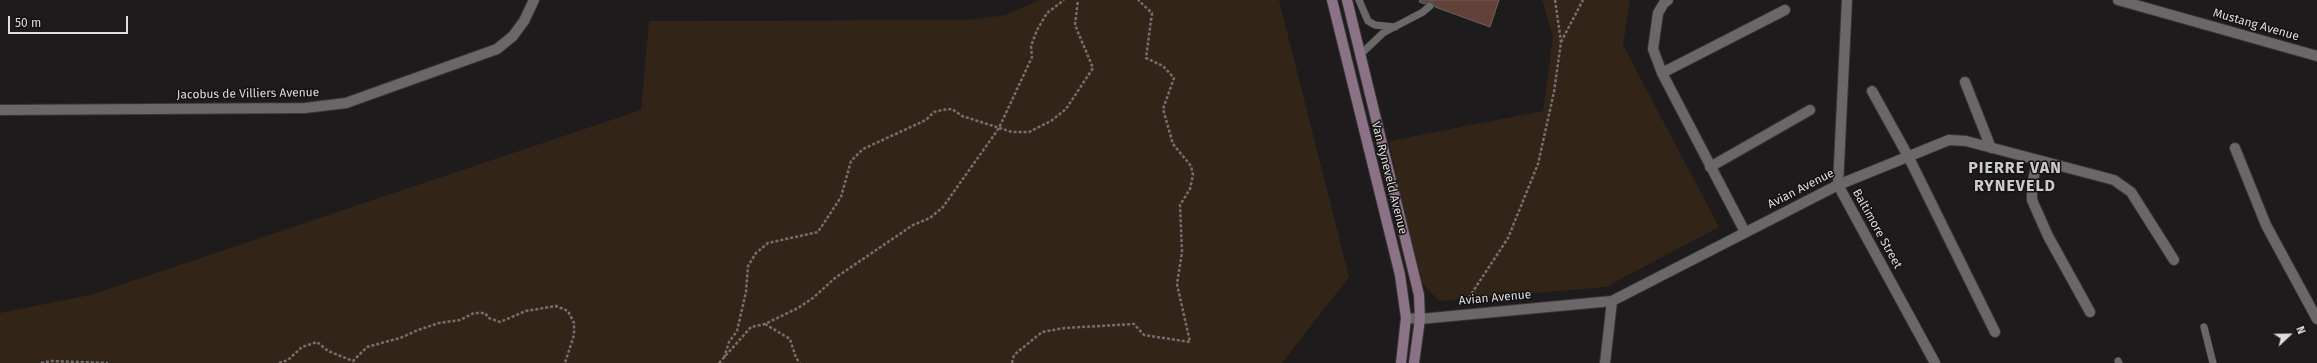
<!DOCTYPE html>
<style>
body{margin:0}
#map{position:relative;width:2317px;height:363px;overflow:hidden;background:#1d1b1b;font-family:"Fira Sans",sans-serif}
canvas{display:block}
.north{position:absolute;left:2269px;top:315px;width:40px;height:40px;-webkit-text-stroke:3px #141212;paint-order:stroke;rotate:68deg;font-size:11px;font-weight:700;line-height:16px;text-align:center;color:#dfdddd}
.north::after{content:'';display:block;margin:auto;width:14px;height:18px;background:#dfdddd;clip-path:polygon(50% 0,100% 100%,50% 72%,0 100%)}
.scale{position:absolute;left:8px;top:16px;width:120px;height:18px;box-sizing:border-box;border:2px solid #dfdddd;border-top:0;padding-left:5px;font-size:12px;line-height:14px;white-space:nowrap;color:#dfdddd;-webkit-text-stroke:3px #141212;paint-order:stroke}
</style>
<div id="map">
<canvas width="2317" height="363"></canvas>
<div class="north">N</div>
<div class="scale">50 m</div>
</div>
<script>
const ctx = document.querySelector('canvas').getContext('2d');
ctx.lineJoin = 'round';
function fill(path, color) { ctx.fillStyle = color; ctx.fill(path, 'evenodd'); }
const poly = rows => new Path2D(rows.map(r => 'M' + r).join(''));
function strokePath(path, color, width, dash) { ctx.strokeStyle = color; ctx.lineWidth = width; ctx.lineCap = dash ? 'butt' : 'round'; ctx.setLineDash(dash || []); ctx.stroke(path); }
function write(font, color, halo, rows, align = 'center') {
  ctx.font = font + ' "Fira Sans",sans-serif'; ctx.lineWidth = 3; ctx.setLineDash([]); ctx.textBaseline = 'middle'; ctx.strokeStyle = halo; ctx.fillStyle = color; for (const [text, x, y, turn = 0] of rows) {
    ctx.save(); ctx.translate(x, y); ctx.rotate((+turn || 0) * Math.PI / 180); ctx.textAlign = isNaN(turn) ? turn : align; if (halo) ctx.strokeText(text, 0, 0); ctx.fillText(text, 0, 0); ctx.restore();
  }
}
fill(poly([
 [1039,0,1279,0,1349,277,1282,363,0,363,0,313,90,295,641,110,649,21,968,20,1006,15],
 [1542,0,1630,0,1623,45,1719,227,1606,287,1439,301,1417,278,1389,141,1543,111,1553,36]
]), '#322517');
const building = poly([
 [1420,0,1499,0,1490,27,1435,7,1432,1,1425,4,1419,2,1420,0]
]);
fill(building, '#624138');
strokePath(building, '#666363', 1);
const service = poly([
 [1359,0,1368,21,1375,25,1395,27],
 [1361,54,1383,33,1423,12,1430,6],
 [2204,327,2213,363],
 [2118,361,2119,363]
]);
const minor = poly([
 [1668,0,1664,3,1658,13,1653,49,1662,73,1745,232],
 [1847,0,1838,185,1935,363],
 [2118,0,2317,56],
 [1662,73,1785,10],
 [1965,82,1991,148],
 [1872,91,1908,156,1995,332],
 [0,110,305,108,346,103,497,49,513,36,524,21,534,0],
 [2235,148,2266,225,2317,319],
 [2038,160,2032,184,2032,200,2048,236,2090,312],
 [1710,167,1810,110],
 [1406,318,1420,319,1612,301,1838,185,1949,140,1966,141,2114,180,2131,192,2174,260],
 [1605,363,1612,301]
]);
const secondary = poly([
 [1332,0,1400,275,1406,318,1401,363],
 [1347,0,1419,295,1420,319,1414,363]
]);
strokePath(service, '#373535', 8);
strokePath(minor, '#373535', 12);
strokePath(secondary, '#373535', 12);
strokePath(poly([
 [1561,42,1583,0],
 [1466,302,1508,238,1538,164,1554,92,1561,42,1555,0],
 [765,324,790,339,796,358,800,363],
 [724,358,729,342,737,331,746,292,748,266,756,253,768,243,818,232,841,197,851,161,863,149,926,120,934,112,942,110,952,109,962,116,1012,132,1029,132,1051,121,1066,109,1093,68,1075,25,1078,0],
 [41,363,51,361,108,363],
 [279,363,288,360,302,347,317,342,328,351,353,361,367,347,400,338,418,330,439,323,460,320,474,313,485,313,489,318,500,322,526,311,556,306,568,311,574,323,574,335,565,363],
 [719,363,751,327,765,324,798,308,813,298,835,278,913,225,930,218,943,207,999,128,1032,57,1031,46,1037,30,1047,13,1064,0],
 [1012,363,1014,355,1042,332,1065,328,1134,324,1144,335,1190,342,1177,284,1182,252,1180,205,1190,189,1193,175,1191,166,1173,144,1163,109,1174,78,1163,66,1146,58,1152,13,1138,0]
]), '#727070', 2.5, [3, 2]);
strokePath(service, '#6a6768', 7);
strokePath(minor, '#6a6768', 10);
strokePath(secondary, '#8c7287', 10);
write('12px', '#dfdddd', '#141212', [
 ["Mustang Avenue",2256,25,16],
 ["Jacobus de Villiers Avenue",248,94,-1],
 ["Van Ryneveld Avenue",1389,178,76],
 ["Avian Avenue",1801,189,-27],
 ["Baltimore Street",1877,229,61],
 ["Avian Avenue",1495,298,-5]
]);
ctx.letterSpacing = '1px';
write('bold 16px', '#ccc9c9', '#141212', [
 ["PIERRE VAN",2015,169],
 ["RYNEVELD",2015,187]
]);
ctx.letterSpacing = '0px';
</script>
